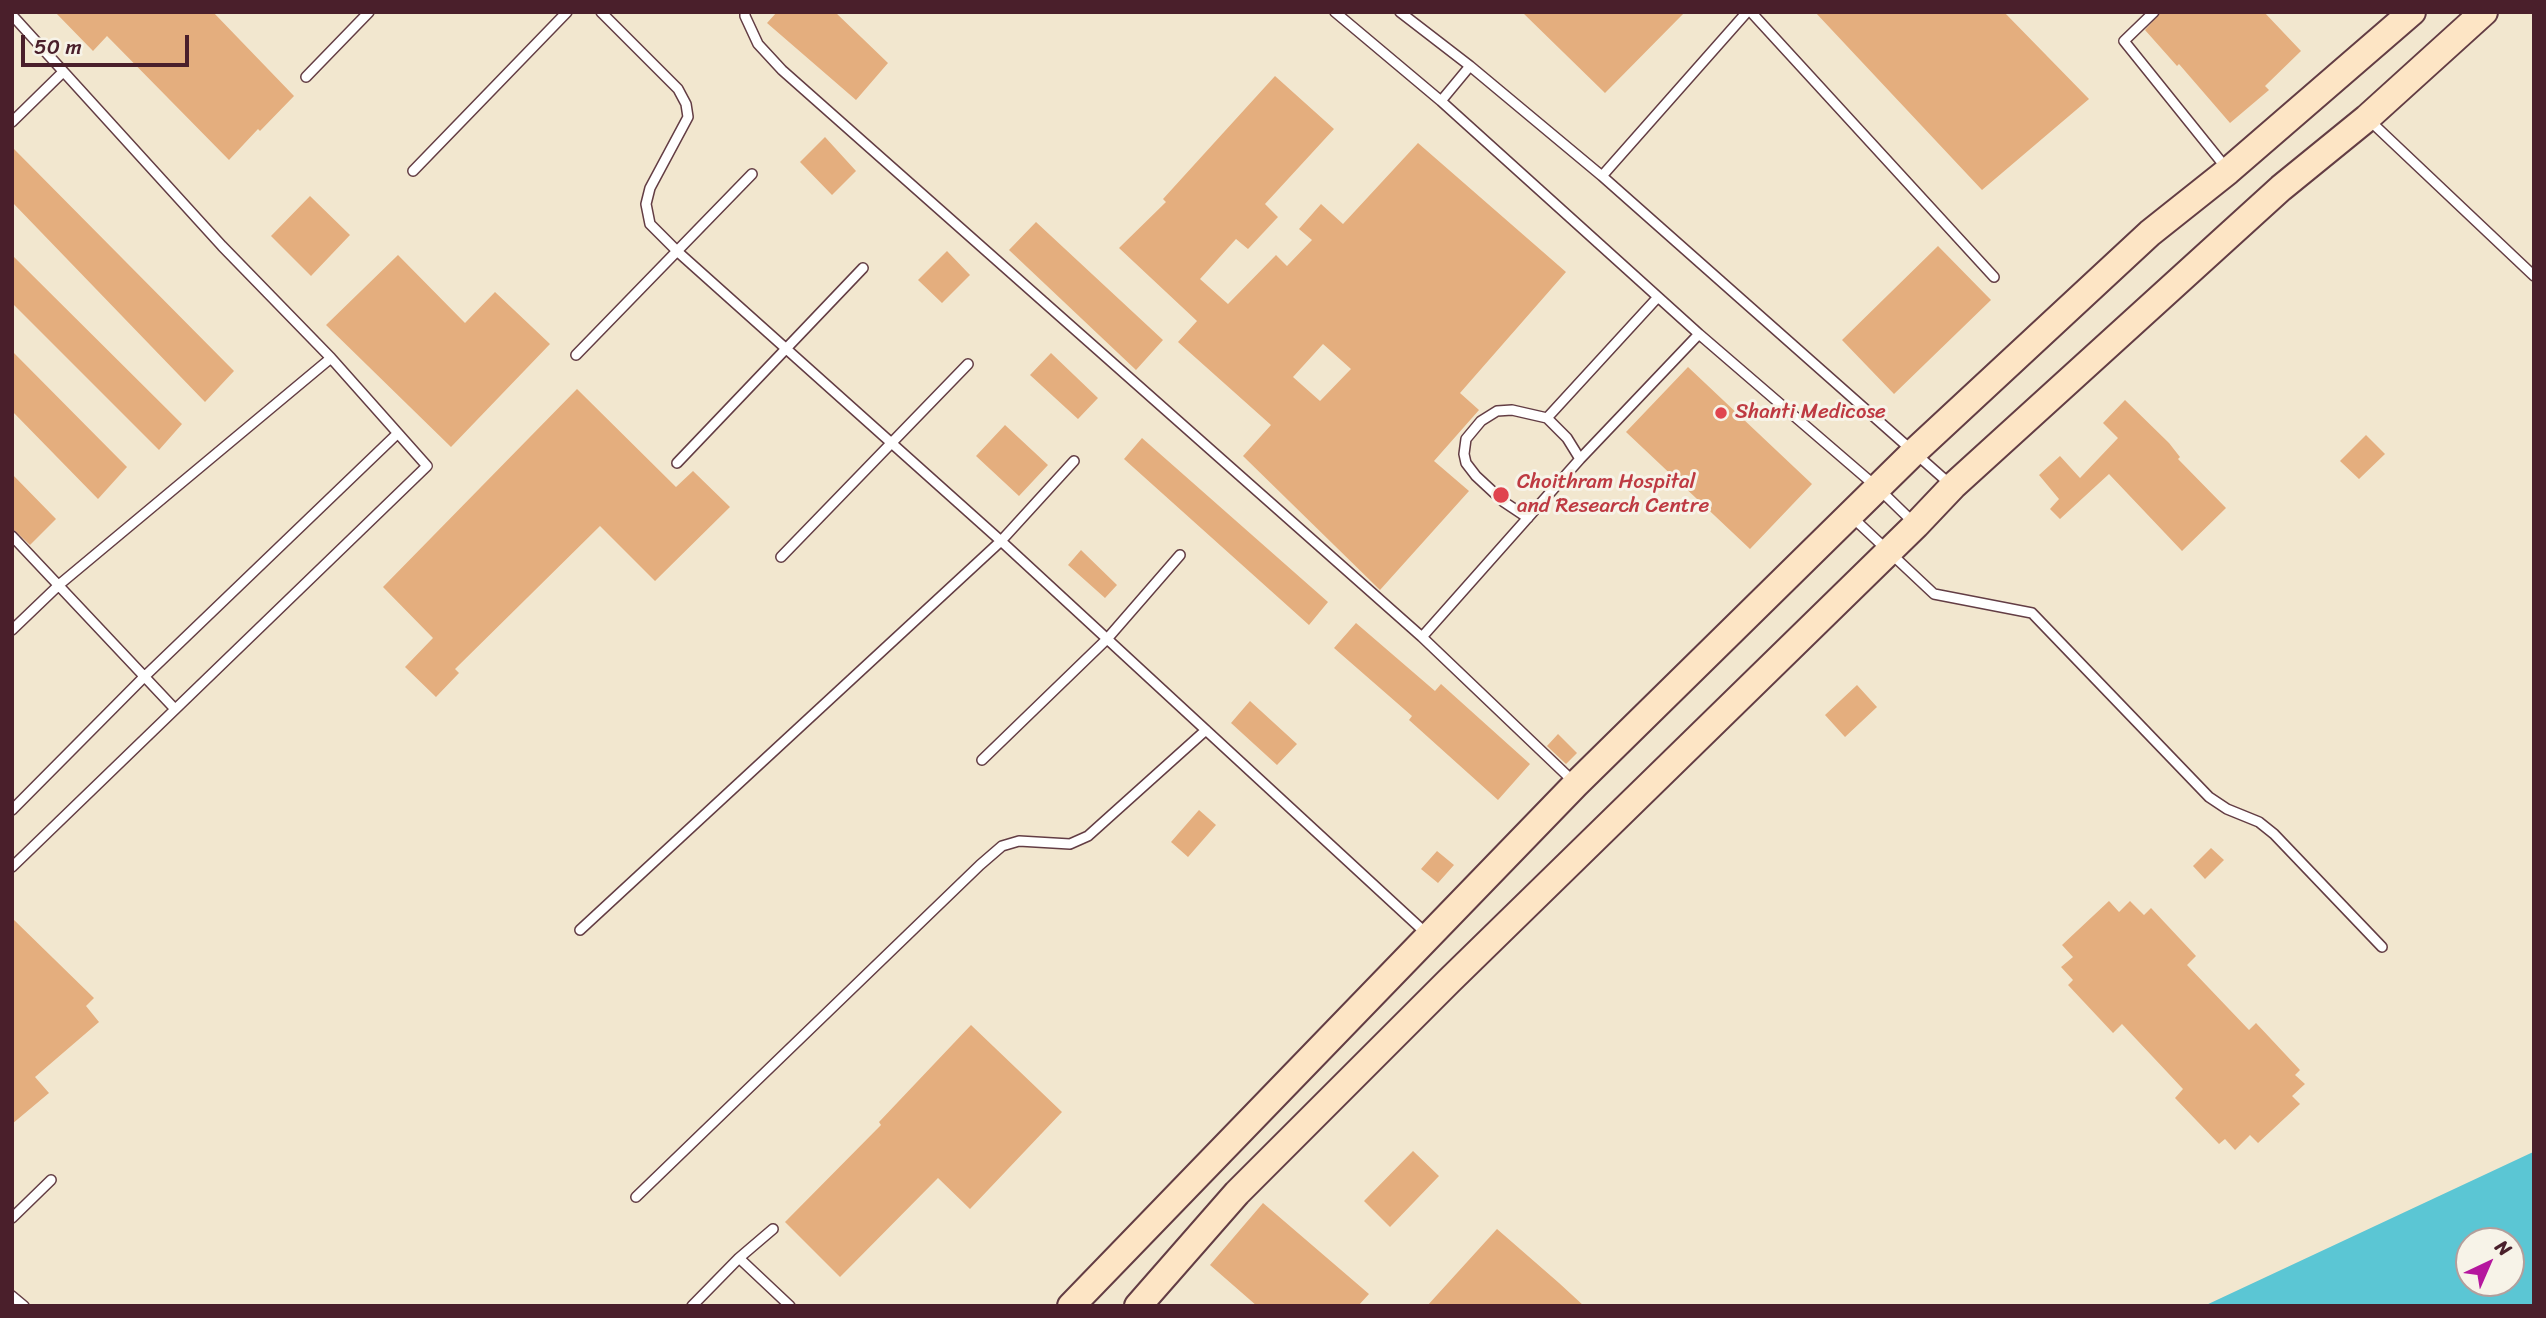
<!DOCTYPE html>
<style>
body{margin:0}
#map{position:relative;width:2546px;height:1318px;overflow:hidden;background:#f2e7cf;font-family:Sriracha,sans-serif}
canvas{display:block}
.frame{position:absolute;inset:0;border:14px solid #4a1f2b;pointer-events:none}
.north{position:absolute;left:2455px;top:1227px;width:70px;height:70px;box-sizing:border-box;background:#f7f3e8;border:2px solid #b29e9c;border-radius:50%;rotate:44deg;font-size:19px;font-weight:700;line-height:28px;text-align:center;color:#4a1f2b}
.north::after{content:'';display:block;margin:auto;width:24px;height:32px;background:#b5179e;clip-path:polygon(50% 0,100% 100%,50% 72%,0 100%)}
.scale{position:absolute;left:21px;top:35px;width:168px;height:32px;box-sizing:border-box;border:4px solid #4a1f2b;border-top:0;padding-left:9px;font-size:21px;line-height:24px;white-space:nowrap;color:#4a1f2b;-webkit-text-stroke:5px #f7f3e8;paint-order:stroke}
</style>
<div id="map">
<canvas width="2546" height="1318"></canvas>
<div class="frame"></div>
<div class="north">N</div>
<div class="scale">50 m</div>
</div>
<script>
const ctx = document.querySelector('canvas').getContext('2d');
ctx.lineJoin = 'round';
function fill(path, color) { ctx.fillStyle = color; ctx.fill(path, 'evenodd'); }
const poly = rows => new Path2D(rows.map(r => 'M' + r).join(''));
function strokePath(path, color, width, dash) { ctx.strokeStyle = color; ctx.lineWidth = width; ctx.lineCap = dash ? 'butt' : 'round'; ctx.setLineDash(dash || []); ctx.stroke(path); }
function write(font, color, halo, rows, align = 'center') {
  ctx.font = font + ' Sriracha,sans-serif'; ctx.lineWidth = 6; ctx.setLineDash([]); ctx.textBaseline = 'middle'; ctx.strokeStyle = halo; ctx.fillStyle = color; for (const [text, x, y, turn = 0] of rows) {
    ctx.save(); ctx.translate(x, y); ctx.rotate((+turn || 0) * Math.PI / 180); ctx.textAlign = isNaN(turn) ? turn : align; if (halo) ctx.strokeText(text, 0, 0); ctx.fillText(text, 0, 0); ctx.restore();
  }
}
fill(poly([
 [2534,1152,2534,1306,2204,1306,2531,1153],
 [2469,1241,2511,1241,2511,1283,2469,1283]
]), '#5bc6d4');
fill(poly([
 [55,12,213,12,294,96,260,131,258,129,229,160,107,36,93,51],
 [777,12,835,12,888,63,856,100,767,23],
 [1522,12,1685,12,1605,93],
 [1815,12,2004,12,2089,99,1982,190],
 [2161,12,2264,12,2301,51,2265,86,2269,90,2230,123,2179,64,2177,66,2145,30],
 [1275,76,1334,129,1265,204,1278,217,1248,249,1236,239,1200,279,1228,304,1276,255,1287,266,1312,240,1299,229,1321,204,1343,224,1418,143,1566,272,1460,393,1479,410,1434,461,1469,491,1380,590,1243,456,1271,425,1178,342,1197,321,1119,248,1166,202,1163,199],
 [1323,344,1351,369,1320,401,1293,377],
 [825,137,856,171,832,195,800,162],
 [12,147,234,371,205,402,12,202],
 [310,196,350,235,311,276,271,236],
 [1036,222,1163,340,1136,370,1009,250],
 [1938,246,1991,300,1894,394,1842,340],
 [947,251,970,275,942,303,918,280],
 [12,255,182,424,159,450,12,303],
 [398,255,465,323,495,292,550,344,451,447,326,325],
 [12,351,127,467,98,499,12,411],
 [1051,353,1098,398,1078,419,1030,375],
 [1688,367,1812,484,1750,549,1626,432],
 [577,389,676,487,693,471,730,507,655,581,600,526,455,669,459,673,436,697,405,667,433,638,383,587],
 [2125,400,2169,443,2180,457,2178,459,2226,508,2182,551,2109,474,2060,519,2050,509,2059,499,2039,475,2060,456,2080,478,2118,438,2103,423],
 [1005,425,1048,465,1019,496,976,456],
 [2366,435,2385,454,2359,479,2340,461],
 [1142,438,1328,602,1309,625,1124,459],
 [12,474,56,519,30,545,12,528],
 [1081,550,1117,585,1105,598,1068,565],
 [1356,623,1435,691,1441,684,1530,764,1498,800,1409,720,1412,716,1334,648],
 [1857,685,1877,707,1845,737,1825,715],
 [1250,701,1297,744,1277,765,1231,723],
 [1558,734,1577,753,1566,764,1547,746],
 [1199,810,1216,825,1188,857,1171,842],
 [2211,848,2224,860,2205,879,2193,866],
 [1437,851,1454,865,1438,883,1421,869],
 [2109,901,2119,912,2130,901,2144,915,2151,908,2196,956,2187,965,2249,1030,2256,1023,2300,1070,2295,1075,2305,1084,2292,1096,2300,1104,2258,1143,2250,1135,2235,1150,2225,1139,2219,1144,2175,1098,2183,1089,2122,1024,2113,1033,2068,985,2073,980,2061,967,2073,957,2062,945],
 [12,918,94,998,86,1006,99,1022,35,1077,49,1093,12,1124],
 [971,1025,1062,1112,970,1209,938,1178,840,1277,785,1222,881,1125,879,1122],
 [1413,1151,1439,1176,1390,1227,1364,1201],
 [1263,1203,1369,1294,1358,1306,1257,1306,1210,1265],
 [1497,1229,1559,1283,1584,1306,1427,1306]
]), '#e4ae7e');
const service = poly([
 [601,12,678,89,686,104,688,117,650,188,646,204,650,224,678,252,1001,541,1428,935],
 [745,12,745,16,758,44,782,70,1422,637,1580,459,1699,334],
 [1335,12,1441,101,1699,334,1879,489,1915,524],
 [1400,12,1470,66,1602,176,1951,485],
 [1751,12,1994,277],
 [2154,12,2124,41,2227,169],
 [12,15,222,246,331,358,427,466,12,867],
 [306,77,369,12],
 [1441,101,1470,66],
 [2368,119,2534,276],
 [12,122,62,73],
 [413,171,567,12],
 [1602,176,1747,12],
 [576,355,752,174],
 [1547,418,1567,438,1580,459],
 [677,463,863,268],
 [1852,517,1934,594,2032,613,2209,797,2227,809,2259,822,2274,834,2382,947],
 [1528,518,1504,502,1476,476,1466,463,1464,454,1466,439,1481,421,1497,411,1512,410,1547,418,1658,297],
 [12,536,174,708],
 [781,557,968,364],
 [12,630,60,584,331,358],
 [1422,637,1575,783],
 [982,760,1107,639,1180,555],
 [12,810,143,678,397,434],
 [580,930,1001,541,1074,461],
 [636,1197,980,865,1002,846,1019,841,1070,844,1088,836,1206,730],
 [12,1218,51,1180],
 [739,1258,790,1306],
 [12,1296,24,1306],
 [692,1306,739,1258,773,1229]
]);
const secondary = poly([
 [1071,1306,1576,784,1914,452,2150,233,2228,171,2412,12],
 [1138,1306,1237,1193,1449,981,1916,525,1953,486,2281,188,2367,118,2484,12]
]);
strokePath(service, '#633d44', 12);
strokePath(secondary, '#633d44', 30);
strokePath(service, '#fff', 9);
strokePath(secondary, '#fde5c5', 26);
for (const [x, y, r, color] of [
 [1721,413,7,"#e0444e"],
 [1501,495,9,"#e0444e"]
]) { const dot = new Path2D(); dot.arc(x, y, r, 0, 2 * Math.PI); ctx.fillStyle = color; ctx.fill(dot); strokePath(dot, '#f7f3e8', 2.5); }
write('21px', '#be3a42', '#f7f3e8', [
 ["Shanti Medicose",1735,413],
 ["Choithram Hospital",1517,483],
 ["and Research Centre",1517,507]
], 'left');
</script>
